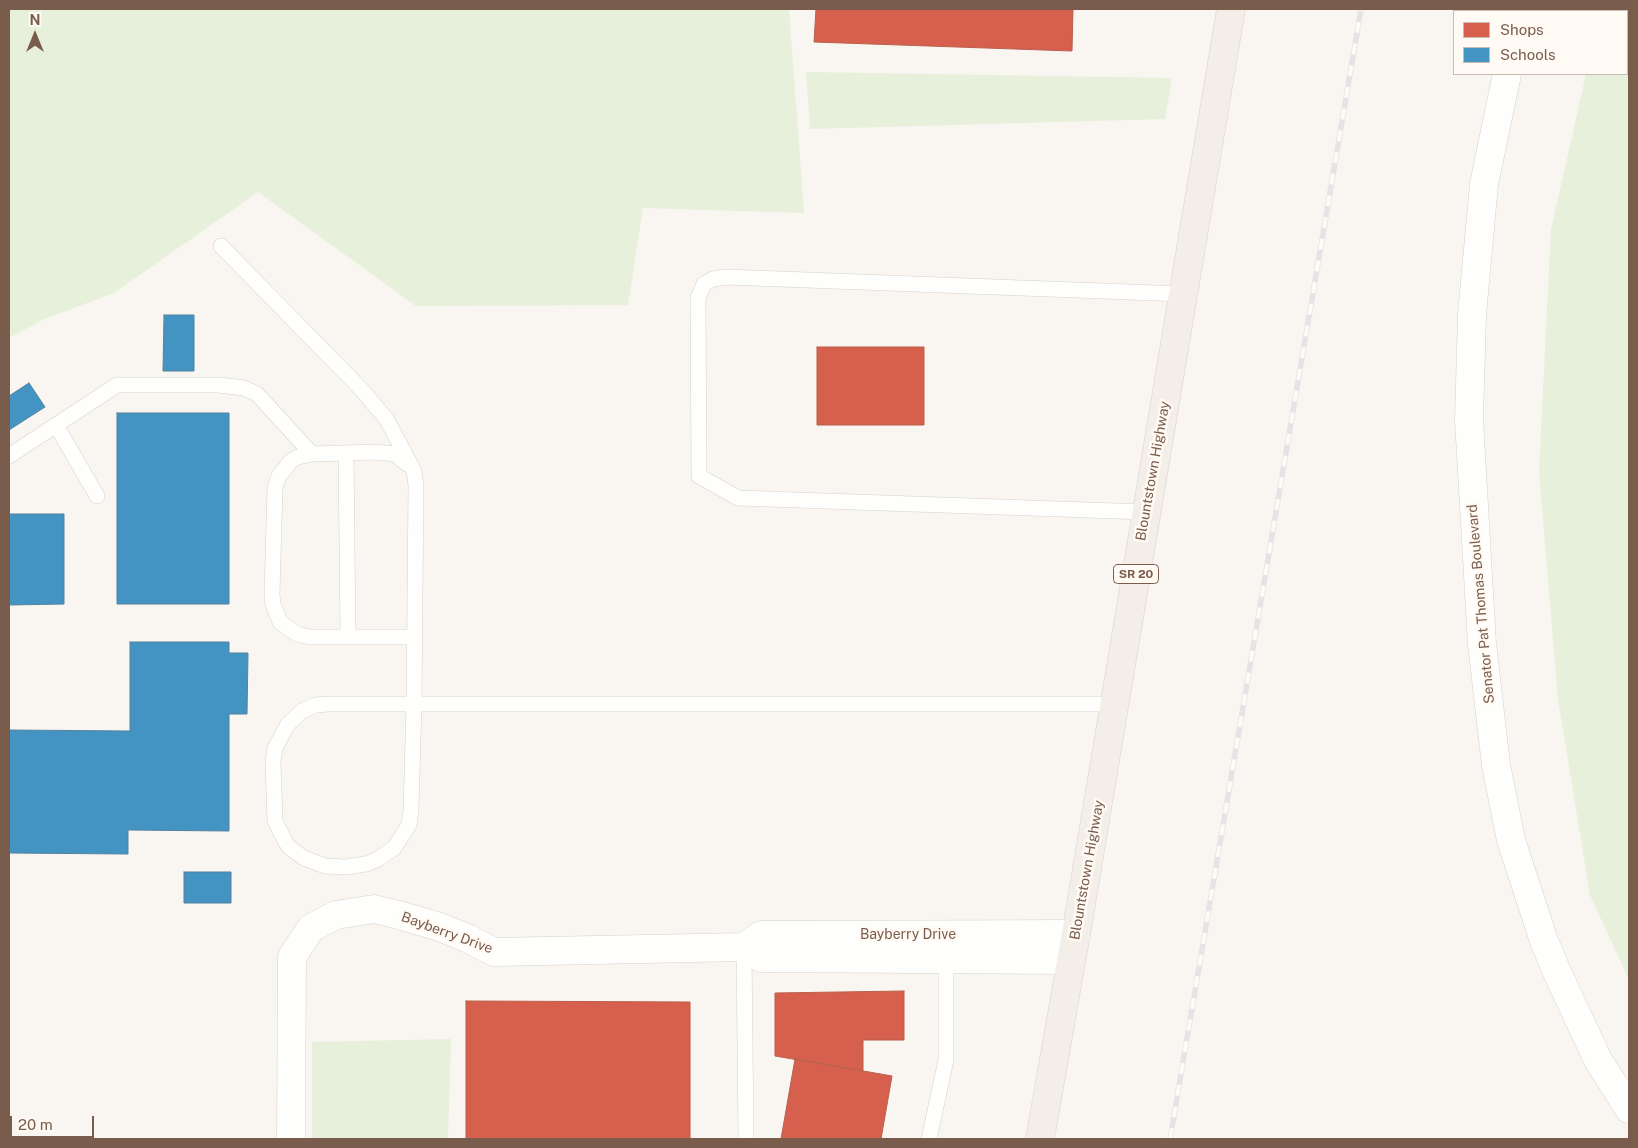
<!DOCTYPE html>
<style>
body{margin:0}
#map{position:relative;width:1638px;height:1148px;overflow:hidden;background:#f9f5f0;font-family:"Public Sans",sans-serif}
canvas{display:block}
.frame{position:absolute;inset:0;border:10px solid #7a5c4d;pointer-events:none}
.legend{position:absolute;left:1453px;top:10px;width:175px;height:65px;box-sizing:border-box;background:#fffaf3;border:1px solid #cabbb1;margin:0;padding:6px 9px;list-style:none;font-size:15px;color:#7a5c4d}
.legend li{display:flex;align-items:center;gap:10px;height:25px}
.legend b{width:25px;border:1px solid #cabbb1}
.north{position:absolute;left:10px;top:10px;width:50px;height:50px;-webkit-text-stroke:4px #fffaf3;paint-order:stroke;rotate:0deg;font-size:14px;font-weight:700;line-height:20px;text-align:center;color:#7a5c4d}
.north::after{content:'';display:block;margin:auto;width:18px;height:22px;background:#7a5c4d;clip-path:polygon(50% 0,100% 100%,50% 72%,0 100%)}
.scale{position:absolute;left:10px;top:1116px;width:84px;height:22px;box-sizing:border-box;border:2px solid #7a5c4d;border-top:0;padding-left:6px;font-size:15px;line-height:18px;white-space:nowrap;color:#7a5c4d;-webkit-text-stroke:4px #fffaf3;paint-order:stroke}
</style>
<div id="map">
<canvas width="1638" height="1148"></canvas>
<div class="frame"></div>
<ul class="legend">
<li><b style="height:14px;background:#d6604d"></b>Shops</li>
<li><b style="height:14px;background:#4393c3"></b>Schools</li>
</ul>
<div class="north">N</div>
<div class="scale">20 m</div>
</div>
<script>
const ctx = document.querySelector('canvas').getContext('2d');
ctx.lineJoin = 'round';
function fill(path, color) { ctx.fillStyle = color; ctx.fill(path, 'evenodd'); }
const poly = rows => new Path2D(rows.map(r => 'M' + r).join(''));
function strokePath(path, color, width, dash) { ctx.strokeStyle = color; ctx.lineWidth = width; ctx.lineCap = dash ? 'butt' : 'round'; ctx.setLineDash(dash || []); ctx.stroke(path); }
function write(font, color, halo, rows, align = 'center') {
  ctx.font = font + ' "Public Sans",sans-serif'; ctx.lineWidth = 5; ctx.setLineDash([]); ctx.textBaseline = 'middle'; ctx.strokeStyle = halo; ctx.fillStyle = color; for (const [text, x, y, turn = 0] of rows) {
    ctx.save(); ctx.translate(x, y); ctx.rotate((+turn || 0) * Math.PI / 180); ctx.textAlign = isNaN(turn) ? turn : align; if (halo) ctx.strokeText(text, 0, 0); ctx.fillText(text, 0, 0); ctx.restore();
  }
}
fill(poly([
 [9,9,789,9,804,213,643,208,628,305,416,306,258,192,114,293,44,319,9,338],
 [1601,9,1629,9,1629,980,1590,895,1558,699,1539,471,1551,230,1586,74,1627,74,1627,11,1601,11],
 [806,72,1172,78,1165,119,810,129],
 [451,1039,448,1139,312,1139,312,1042]
]), '#e7f0db');
const shops = poly([
 [816,9,1073,9,1072,51,814,42,816,9],
 [817,347,924,347,924,425,817,425,817,347],
 [904,991,904,1040,863,1040,863,1071,775,1056,775,993,904,991],
 [466,1001,690,1002,690,1139,466,1139,466,1001],
 [795,1059,892,1076,881,1139,781,1139,795,1059]
]);
fill(shops, '#d6604d');
strokePath(shops, '#ba5f4d', 1);
const schools = poly([
 [164,315,194,315,194,371,163,371,164,315],
 [29,383,45,407,9,430,9,396,29,383],
 [117,413,229,413,229,604,117,604,117,413],
 [9,514,64,514,64,604,9,605,9,514],
 [130,642,229,642,229,653,248,653,247,714,229,714,229,831,128,830,128,854,9,853,9,730,130,731,130,642],
 [184,872,231,872,231,903,184,903,184,872]
]);
fill(schools, '#4393c3');
strokePath(schools, '#5482a0', 1);
const service = poly([
 [221,246,362,390,387,420,414,471,416,485,414,704,411,810,409,825,394,848,378,859,366,864,346,867,325,866,304,858,290,848,285,841,275,821,273,762,275,748,288,724,302,711,316,705,328,704,1115,704],
 [56,425,97,496],
 [346,453,348,637],
 [9,456,117,385,218,385,244,388,257,394,312,454],
 [407,464,395,454,375,452,312,454,298,457,291,461,279,476,275,487,272,595,273,604,280,622,297,634,310,637,415,637],
 [1146,512,738,498,699,476,698,298,704,284,713,279,726,277,1183,294],
 [744,947,746,1139],
 [929,1139,946,1060,946,959]
]);
const minor = poly([
 [1521,11,1522,9],
 [1507,74,1484,184,1472,314,1469,420,1482,644,1496,765,1511,840,1544,941,1557,972,1598,1060,1629,1109],
 [744,947,761,958,1071,960],
 [291,1139,292,957,311,928,336,915,374,909,395,914,437,926,467,938,494,952,744,947,761,935,1076,934]
]);
const primary = poly([
 [1040,1139,1076,934,1231,9]
]);
strokePath(service, '#d7d1cb', 16);
strokePath(minor, '#d7d1cb', 29);
strokePath(primary, '#dad1cc', 29);
strokePath(service, '#fefefd', 15);
strokePath(minor, '#fefefd', 28);
strokePath(primary, '#f3eee8', 28);
const rail = poly([
 [1170,1139,1361,9]
]);
strokePath(rail, '#e6e3e7', 5.5);
strokePath(rail, '#fffaf3', 4, [11]);
for (const [x, y, w] of [
 [1136,574,45]
]) { const box = new Path2D(); box.roundRect(x - w / 2, y - 9.5, w, 19, 4); ctx.fillStyle = '#fffaf3'; ctx.fill(box); strokePath(box, '#7a5c4d', 1); }
write('bold 12px', '#7a5c4d', null, [
 ["SR 20",1136,574]
]);
write('14px', '#7a5c4d', '#fffaf3', [
 ["Blountstown Highway",1153,471,-80],
 ["Senator Pat Thomas Boulevard",1481,604,-95],
 ["Blountstown Highway",1087,870,-80],
 ["Bayberry Drive",447,933,20],
 ["Bayberry Drive",908,935]
]);
</script>
